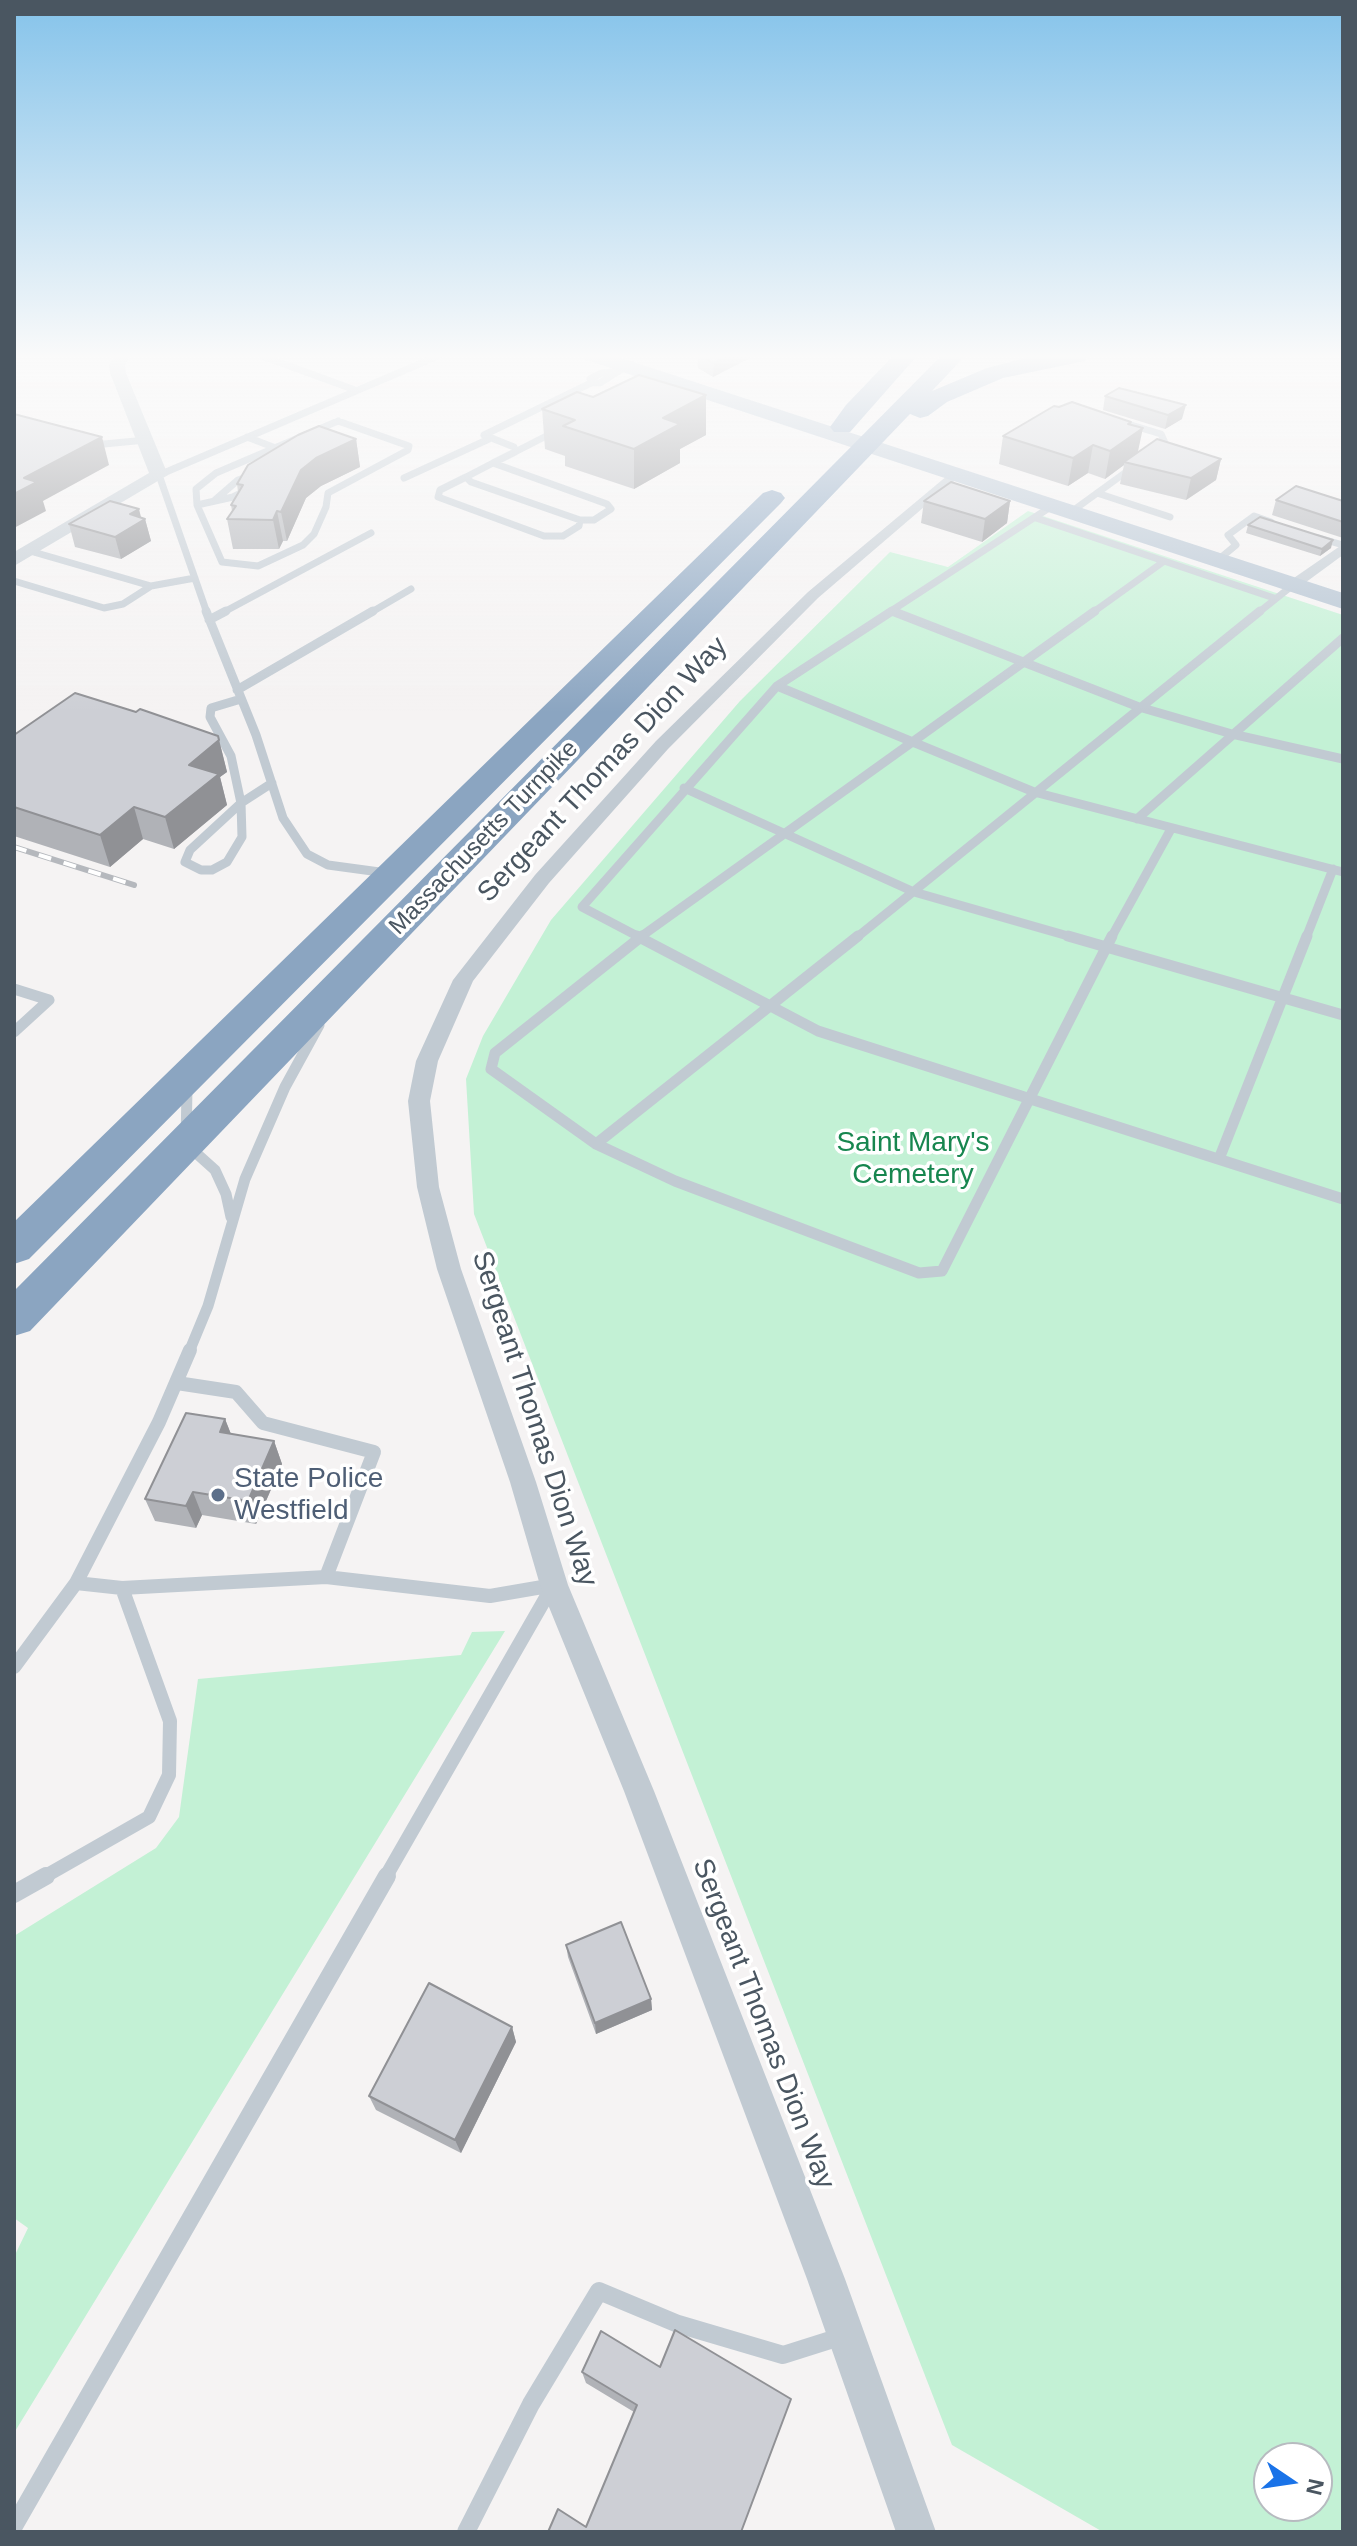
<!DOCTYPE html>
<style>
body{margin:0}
#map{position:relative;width:1357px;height:2546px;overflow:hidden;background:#f5f3f3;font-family:Helvetica,sans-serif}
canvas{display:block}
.frame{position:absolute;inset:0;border:16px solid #4a5661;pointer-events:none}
.north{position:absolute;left:1253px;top:2442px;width:80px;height:80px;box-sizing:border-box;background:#fff;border:2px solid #b7bbc0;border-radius:50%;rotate:103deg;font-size:22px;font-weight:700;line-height:32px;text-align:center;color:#4a5661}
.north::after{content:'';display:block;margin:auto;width:28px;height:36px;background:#1a73e8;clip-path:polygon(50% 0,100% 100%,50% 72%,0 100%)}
</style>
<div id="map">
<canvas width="1357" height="2546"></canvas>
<div class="frame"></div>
<div class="north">N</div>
</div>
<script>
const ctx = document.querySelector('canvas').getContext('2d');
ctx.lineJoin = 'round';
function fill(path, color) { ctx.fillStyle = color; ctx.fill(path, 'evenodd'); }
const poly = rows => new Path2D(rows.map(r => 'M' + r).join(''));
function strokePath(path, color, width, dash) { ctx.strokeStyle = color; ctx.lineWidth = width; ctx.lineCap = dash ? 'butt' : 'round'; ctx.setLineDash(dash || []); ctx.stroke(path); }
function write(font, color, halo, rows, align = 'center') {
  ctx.font = font + ' Helvetica,sans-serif'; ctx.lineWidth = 7; ctx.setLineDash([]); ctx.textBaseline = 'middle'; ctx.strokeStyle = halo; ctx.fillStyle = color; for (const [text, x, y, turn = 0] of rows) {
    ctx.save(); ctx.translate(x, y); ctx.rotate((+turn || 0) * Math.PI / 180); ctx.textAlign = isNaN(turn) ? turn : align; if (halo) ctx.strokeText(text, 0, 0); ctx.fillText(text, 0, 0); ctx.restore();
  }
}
fill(poly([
 [1028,511,1343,615,1343,2532,1103,2532,952,2445,474,1214,466,1079,483,1036,551,920,740,701,890,552,948,567],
 [1269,2458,1317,2458,1317,2506,1269,2506],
 [505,1631,14,2433,14,2257,28,2228,14,2218,14,1936,156,1848,179,1817,198,1679,461,1655,472,1632]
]), '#c3f1d5');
strokePath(poly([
 [262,356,355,390],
 [614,372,602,373,590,379,591,383,600,383,625,367],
 [338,421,409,446,408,450,328,493,326,507,314,534,303,545,258,566,222,562,197,505,196,489,216,473,338,421],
 [1128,424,1161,434,1165,443,1154,451],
 [247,437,273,447],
 [90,440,104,444,146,440],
 [515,452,558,430],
 [493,463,607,504,611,509,594,520,580,520,471,482,466,477,493,463],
 [493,463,515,452,514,447,484,435,591,383],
 [466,477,440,490,438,497,544,536,563,536,579,526,580,520],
 [404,478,489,439],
 [1097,493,1170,517],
 [215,500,238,480,252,475],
 [197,505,233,497,249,489],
 [1071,512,1133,467],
 [1036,518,1274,598],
 [1319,538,1343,545],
 [30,551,151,586],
 [1218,560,1236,545,1228,535,1254,516,1271,522],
 [14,581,104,608,123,604,151,586,195,578],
 [892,611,897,613],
 [207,613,159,475,438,356],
 [222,613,371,533],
 [370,613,411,589],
 [888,613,1052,506],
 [1092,613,1163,562],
 [1258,613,1293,585]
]), '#c1cad2', 7);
strokePath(poly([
 [206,611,256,735,283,818,307,854,328,865,387,873],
 [892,611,1139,707,1232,734,1343,759],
 [209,620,226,611],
 [777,686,1034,792,1343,872],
 [237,690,373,611],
 [241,699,211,708,210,717,231,756,241,803],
 [684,788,914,892,1075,938],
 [241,803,242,837,227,862,212,870,201,870,185,862,190,850,241,803],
 [241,803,272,783],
 [1137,819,1343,638],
 [639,938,1095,611],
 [641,938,582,907,777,686,892,611],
 [856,938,1260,611],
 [1111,938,1171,829],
 [1306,938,1333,869]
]), '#c1cad2', 9);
strokePath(poly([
 [637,936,818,1031,1343,1199],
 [642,936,495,1053,491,1069,596,1144,675,1181,919,1273,942,1271,1112,936],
 [1068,936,1343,1015],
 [14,989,49,1000,14,1032],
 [187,1088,186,1144,215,1170,226,1194,231,1217],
 [596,1144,858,936],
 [1219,1159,1307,936],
 [189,1352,208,1306,245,1179,285,1087,319,1025]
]), '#c1cad2', 11);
strokePath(poly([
 [177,1383,236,1392,263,1423,374,1452,326,1577],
 [76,1583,122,1588,326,1577,490,1596,554,1585],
 [14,1667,76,1583,159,1422,190,1350],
 [42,1878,149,1817,169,1775,170,1721,122,1588],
 [385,1878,552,1587]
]), '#c1cad2', 14);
strokePath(poly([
 [14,1894,46,1876],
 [14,2526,387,1876],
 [466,2532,531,2404,599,2291,678,2324,783,2355,843,2336]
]), '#c1cad2', 18);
fill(poly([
 [954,470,961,474,959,477,818,598,668,749,549,883,473,981,438,1061,430,1101,439,1187,461,1269,536,1482,568,1585,654,1791,845,2279,936,2532,896,2532,807,2279,624,1791,540,1585,510,1482,437,1269,417,1187,408,1101,416,1061,453,980,535,875,656,741,808,592,954,470],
 [1343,544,1343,555,1298,588,1288,588,1288,582,1343,544]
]), '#c1cad2');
fill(poly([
 [114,356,130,356,125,365,126,373,168,475,14,566,14,552,149,473,110,373,109,365,114,356]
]), '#c1cad2');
fill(poly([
 [583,356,615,356,1343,593,1343,609,586,360,583,356]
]), '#b3c2d1');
fill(poly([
 [893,356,917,356,850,432,834,432,830,427,846,405,893,356],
 [941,356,965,356,932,391,987,368,1033,356,1088,356,1085,361,1003,378,947,402,928,416,920,418,910,414,30,1331,14,1336,14,1291,941,356],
 [772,490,781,493,785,498,781,503,29,1259,14,1264,14,1222,763,493,772,490]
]), '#8ba5c1');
const rail = poly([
 [14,847,134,885]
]);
strokePath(rail, '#b5b8bd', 6);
strokePath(rail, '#fff', 4, [13]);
fill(poly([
 [697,356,750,356,750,358,713,377,698,368],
 [706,395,706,435,680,449,680,463,634,489,565,466,565,456,545,449,542,409,593,397],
 [1105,396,1182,419,1165,429,1103,410],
 [1131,422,1137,453,1221,459,1216,480,1186,500,1120,484,1124,465,1105,479,1088,473,1068,486,999,464,1003,436],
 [356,439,360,467,321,486,306,498,287,541,283,541,279,549,233,549,227,519,232,511,231,505,238,492,237,484],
 [1276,500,1343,501,1343,538,1272,515],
 [924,501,1010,501,1007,523,982,542,921,523],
 [141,517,145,519,151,541,121,559,75,547,69,524],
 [1248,525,1331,548,1320,556,1246,533],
 [14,735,218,736,227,772,220,777,227,805,174,849,143,839,110,867,14,836],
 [225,1419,231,1434,274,1441,282,1464,256,1524,202,1515,196,1528,155,1521,145,1499],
 [566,1945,651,1999,652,2010,596,2034,568,1957],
 [512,2027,516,2042,461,2153,376,2110,369,2096],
 [601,2331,741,2532,586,2527,634,2412,586,2383,582,2372]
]), '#b0b2b7');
fill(poly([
 [727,356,750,356,750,358,713,377,714,363],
 [706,395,706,435,680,449,680,463,634,489,634,449,663,418],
 [1186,405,1182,419,1165,429,1168,415],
 [1131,422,1128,439,1143,428,1137,456,1124,462,1124,465,1105,479,1110,451,1128,424],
 [102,437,109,465,43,501,46,511,14,528,14,494,24,478],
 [356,439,360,467,321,486,306,498,287,541,281,512,301,470,316,458],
 [1093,445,1088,473,1068,486,1073,458],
 [1221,459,1216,480,1186,500,1191,478],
 [1010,501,1007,523,982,542,985,519],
 [139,509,142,521,145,519,151,541,121,559,115,537,130,514],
 [277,511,283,541,279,549,273,520],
 [1333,540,1331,548,1320,556,1322,549],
 [219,740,227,772,220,777,227,805,174,849,165,817,189,765],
 [134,807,143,839,110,867,100,835],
 [225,1419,234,1442,220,1432],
 [274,1441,282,1464,256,1524,248,1501],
 [193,1492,202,1515,196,1528,186,1506],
 [651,1999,652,2010,596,2034,595,2023],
 [512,2027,516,2042,461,2153,455,2140]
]), '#909195');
const building = poly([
 [701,356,727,356,714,363,701,356],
 [639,375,706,395,663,418,680,424,634,449,563,426,575,420,542,409,577,392,593,397,639,375],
 [1119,388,1186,405,1168,415,1105,396,1119,388],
 [1072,402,1131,422,1128,424,1143,428,1110,451,1093,445,1073,458,1003,436,1054,406,1059,407,1072,402],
 [14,414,102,437,24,478,37,482,14,494,14,414],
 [319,426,356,439,316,458,301,470,281,512,277,511,273,520,227,519,236,506,231,505,243,485,237,484,248,465,298,435,319,426],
 [1157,439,1221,459,1191,478,1124,462,1157,439],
 [951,482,1010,501,985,519,924,501,951,482],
 [1296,486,1343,501,1343,522,1276,500,1296,486],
 [110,501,139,509,130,514,145,519,115,537,69,524,110,501],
 [1260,517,1333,540,1322,549,1248,525,1260,517],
 [75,693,136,712,140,709,218,736,219,740,189,765,219,774,165,817,134,807,100,835,14,807,14,735,75,693],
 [186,1413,225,1419,220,1432,274,1441,248,1501,193,1492,186,1506,145,1499,186,1413],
 [621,1922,651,1999,595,2023,566,1945,621,1922],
 [429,1983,512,2027,455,2140,369,2096,429,1983],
 [675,2330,791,2399,741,2532,548,2532,558,2509,586,2527,637,2405,582,2372,601,2331,660,2367,675,2330]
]);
fill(building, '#cdcfd5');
strokePath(building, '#909195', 2);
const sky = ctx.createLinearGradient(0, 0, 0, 713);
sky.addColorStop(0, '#85c3ea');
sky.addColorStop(0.5, '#fafafa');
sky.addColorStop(1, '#fafafa00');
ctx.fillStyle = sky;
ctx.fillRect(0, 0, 1357, 713);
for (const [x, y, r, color] of [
 [218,1495,8,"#5c6f8a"]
]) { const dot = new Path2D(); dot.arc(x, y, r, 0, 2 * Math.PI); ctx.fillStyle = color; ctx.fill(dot); strokePath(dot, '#fff', 3); }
write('24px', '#4a5661', '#fff', [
 ["Massachusetts Turnpike",484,838,-46]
]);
write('28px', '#4a5661', '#fff', [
 ["Sergeant Thomas Dion Way",603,770,-47],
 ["Sergeant Thomas Dion Way",534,1419,72],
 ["Sergeant Thomas Dion Way",763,2024,69]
]);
write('28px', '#17864f', '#fff', [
 ["Saint Mary's",913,1143],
 ["Cemetery",913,1175]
]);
write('28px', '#4e5e75', '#fff', [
 ["State Police",234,1479],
 ["Westfield",234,1511]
], 'left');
</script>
